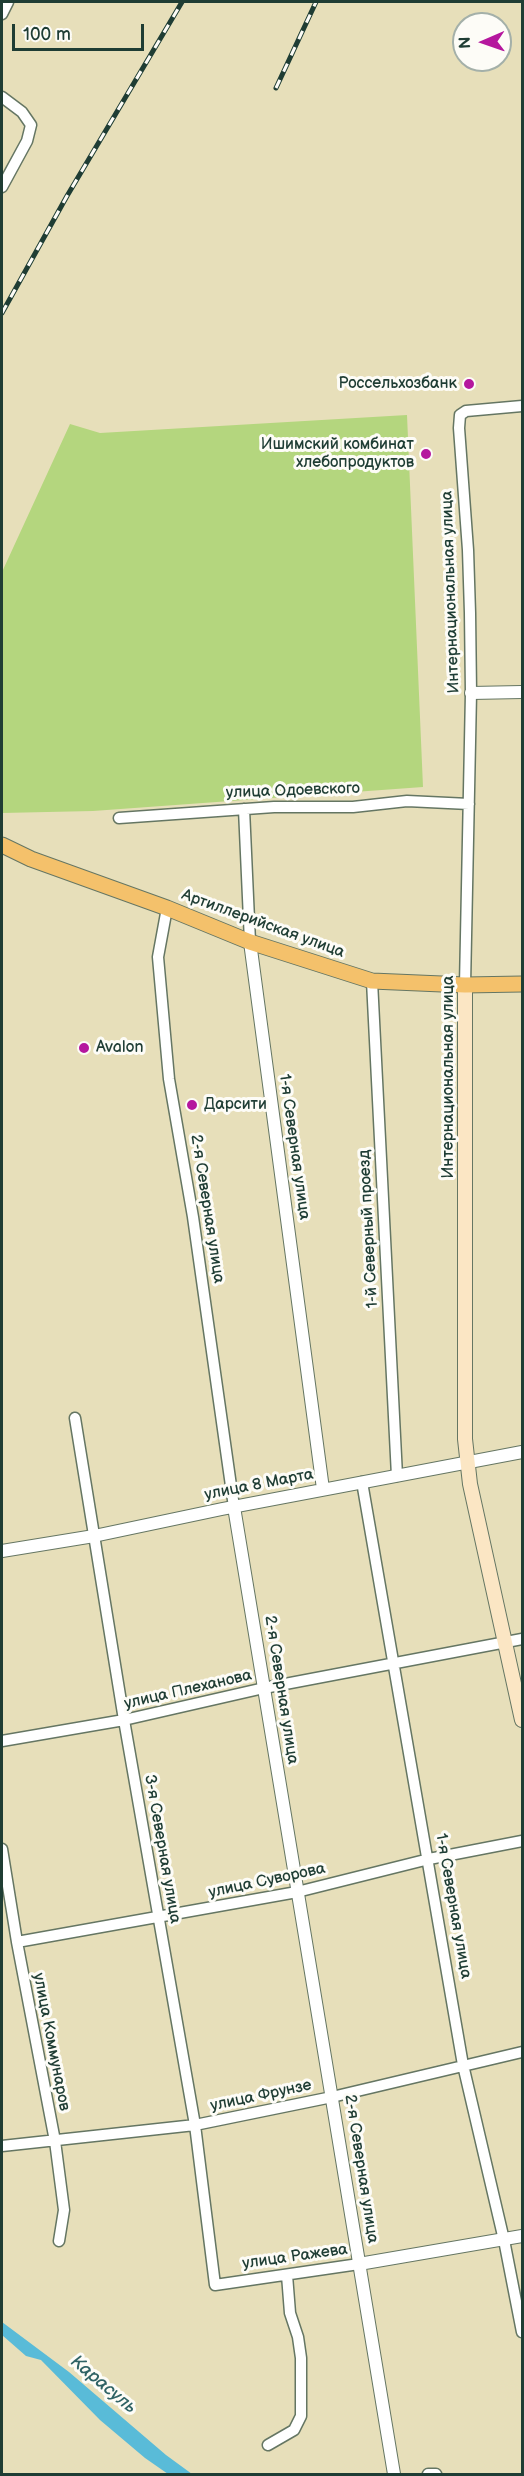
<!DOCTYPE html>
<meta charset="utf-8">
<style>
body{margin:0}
#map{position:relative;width:524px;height:2476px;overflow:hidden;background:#e7dfba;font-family:"Balsamiq Sans",sans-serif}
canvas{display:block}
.frame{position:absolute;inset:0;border:3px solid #1f3d34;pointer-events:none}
.north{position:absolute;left:452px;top:12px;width:60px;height:60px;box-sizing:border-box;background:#fdfcf7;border:2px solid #a4b0a9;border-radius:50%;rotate:268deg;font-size:16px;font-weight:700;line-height:24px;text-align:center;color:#1f3d34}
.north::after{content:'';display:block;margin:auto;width:21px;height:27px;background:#b5179e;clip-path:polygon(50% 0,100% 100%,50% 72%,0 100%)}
.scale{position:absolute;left:12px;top:24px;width:132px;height:27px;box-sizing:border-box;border:3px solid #1f3d34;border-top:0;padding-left:8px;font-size:18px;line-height:21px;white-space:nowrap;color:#1f3d34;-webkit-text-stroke:4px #fdfcf7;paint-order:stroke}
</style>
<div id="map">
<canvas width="524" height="2476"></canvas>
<div class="frame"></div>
<div class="north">N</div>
<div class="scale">100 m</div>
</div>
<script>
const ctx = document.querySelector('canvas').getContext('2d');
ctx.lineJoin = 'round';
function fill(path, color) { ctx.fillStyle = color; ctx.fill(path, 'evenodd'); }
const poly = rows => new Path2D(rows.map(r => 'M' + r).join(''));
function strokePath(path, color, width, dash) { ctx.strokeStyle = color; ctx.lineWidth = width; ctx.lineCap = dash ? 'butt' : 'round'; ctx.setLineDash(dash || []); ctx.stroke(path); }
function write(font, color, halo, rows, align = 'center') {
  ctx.font = font + ' "Balsamiq Sans",sans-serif'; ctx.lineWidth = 6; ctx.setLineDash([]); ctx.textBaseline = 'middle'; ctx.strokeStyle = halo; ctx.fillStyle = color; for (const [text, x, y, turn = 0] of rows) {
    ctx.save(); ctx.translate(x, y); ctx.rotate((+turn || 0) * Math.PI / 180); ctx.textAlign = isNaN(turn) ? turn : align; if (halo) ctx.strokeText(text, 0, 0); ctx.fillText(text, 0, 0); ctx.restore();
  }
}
fill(poly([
 [407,415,423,787,93,811,2,813,2,572,70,424,100,433]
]), '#b4d67e');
fill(poly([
 [2,2322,69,2372,166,2455,192,2474,168,2474,145,2458,100,2420,41,2360,26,2356,2,2335]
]), '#59bbd8');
const minor = poly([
 [2,14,8,2],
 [2,97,22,112,31,125,27,141,2,187],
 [244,809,250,942],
 [119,818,274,807,353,807,407,801,469,804],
 [167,908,158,957,169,1079,193,1217,234,1507],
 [372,981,397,1476],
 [465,985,471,693,470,613,468,550,459,428,460,415,466,411,522,406],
 [75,1418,124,1720,195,2125,215,2285,359,2264],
 [362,1482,463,2065,504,2240,522,2332],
 [2,1741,124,1720,264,1688,522,1639],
 [2,1849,17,1942,55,2141,64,2210,59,2241],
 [17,1942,297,1892,429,1859,522,1841],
 [2,2146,195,2125,332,2097,522,2052],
 [268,2445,294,2430,301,2416,301,2358,298,2337,290,2313,287,2275],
 [428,2474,436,2474]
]);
const tertiary = poly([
 [471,693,522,692],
 [250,942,323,1489],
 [234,1507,394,2474],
 [2,1551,94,1536,222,1509,522,1452],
 [359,2264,522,2236]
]);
const secondary = poly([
 [465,985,465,1439,470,1484,522,1720]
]);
const primary = poly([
 [2,845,31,859,167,908,250,942,372,981,465,985,522,984]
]);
strokePath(minor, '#657663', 13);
strokePath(tertiary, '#657663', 14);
strokePath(secondary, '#657663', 16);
strokePath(primary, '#657663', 17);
strokePath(minor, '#fff', 10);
strokePath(tertiary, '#fff', 12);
strokePath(secondary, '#fbe6c4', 14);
strokePath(primary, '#f4c16b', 15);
const rail = poly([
 [276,88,316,2],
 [2,313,67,196,182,2]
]);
strokePath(rail, '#1f3d34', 5);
strokePath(rail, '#fdfcf7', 3, [9]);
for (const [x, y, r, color] of [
 [469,384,6,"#b5179e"],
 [426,454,6,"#b5179e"],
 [84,1048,6,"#b5179e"],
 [192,1105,6,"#b5179e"]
]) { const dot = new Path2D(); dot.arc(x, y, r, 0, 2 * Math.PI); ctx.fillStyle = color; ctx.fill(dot); strokePath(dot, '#fdfcf7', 2); }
write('16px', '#1f3d34', '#fdfcf7', [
 ["Россельхозбанк",457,384],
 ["Ишимский комбинат",414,445],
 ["хлебопродуктов",414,463],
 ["Avalon",96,1048,"left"],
 ["Дарсити",204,1105,"left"]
], 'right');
write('16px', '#1f3d34', '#fdfcf7', [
 ["Интернациональная улица",451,592,-92],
 ["улица Одоевского",293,791,-2],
 ["Артиллерийская улица",263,924,20],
 ["Интернациональная улица",449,1077,-90],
 ["1-я Северная улица",294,1147,82],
 ["2-я Северная улица",207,1209,81],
 ["1-й Северный проезд",369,1229,-93],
 ["улица 8 Марта",259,1485,-11],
 ["улица Плеханова",188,1690,-13],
 ["2-я Северная улица",281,1690,81],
 ["3-я Северная улица",162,1849,80],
 ["улица Суворова",267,1881,-12],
 ["1-я Северная улица",453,1906,80],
 ["улица Коммунаров",51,2042,79],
 ["улица Фрунзе",261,2096,-12],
 ["2-я Северная улица",361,2169,81],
 ["улица Ражева",295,2257,-8]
]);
write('italic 18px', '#306365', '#fdfcf7', [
 ["Карасуль",103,2385,40]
]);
</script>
